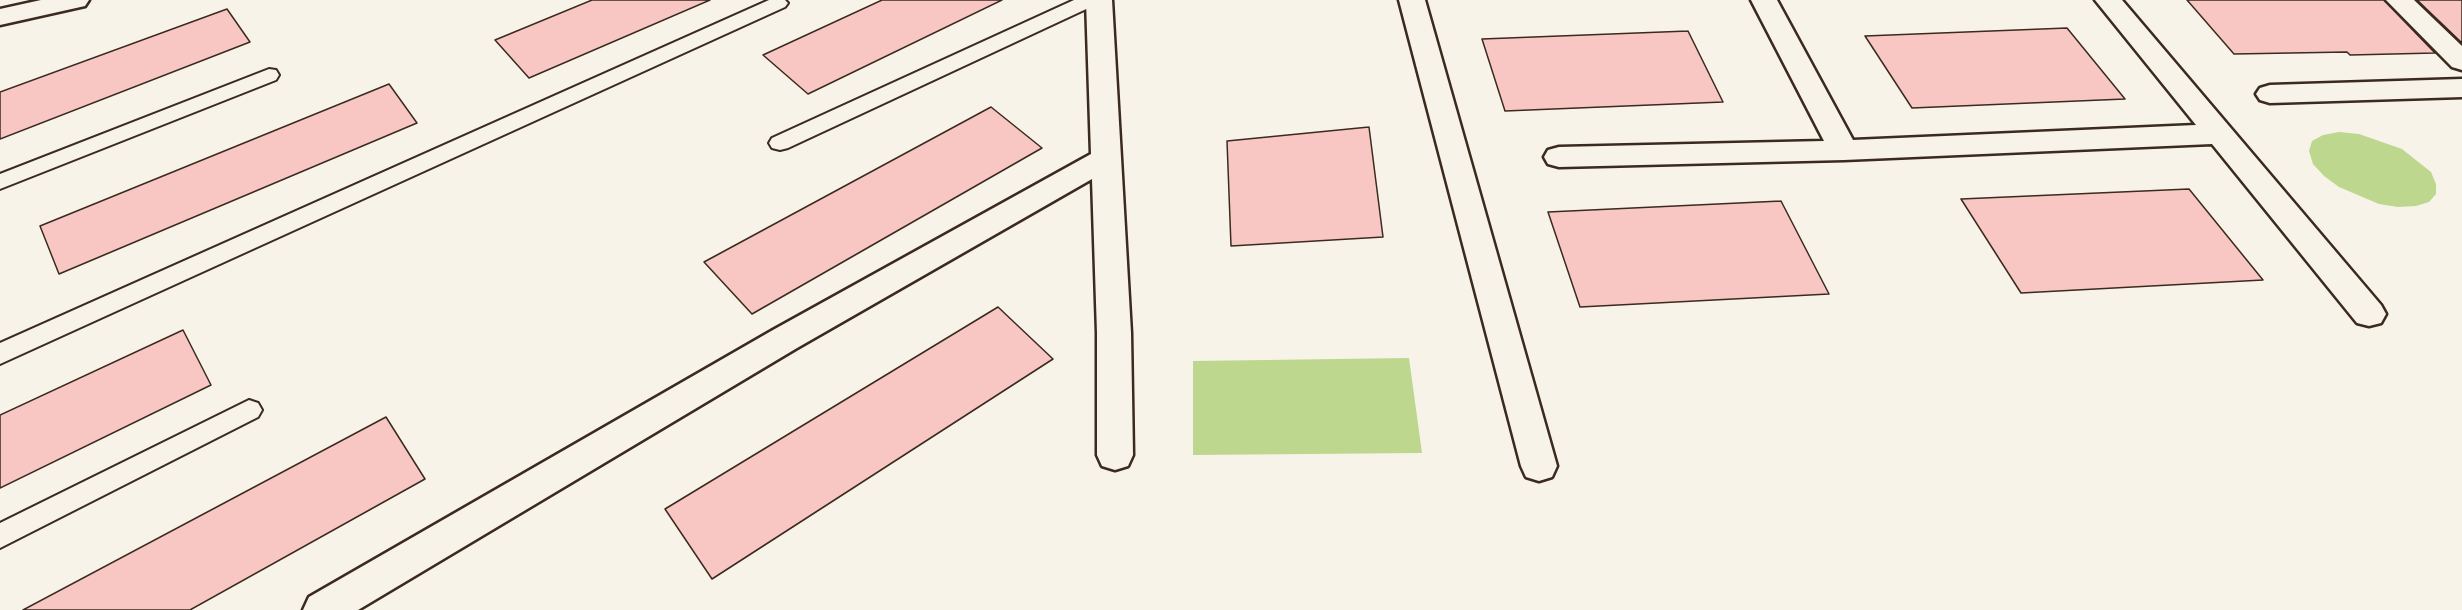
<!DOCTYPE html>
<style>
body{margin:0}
canvas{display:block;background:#f7f3e8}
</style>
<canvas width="2462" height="610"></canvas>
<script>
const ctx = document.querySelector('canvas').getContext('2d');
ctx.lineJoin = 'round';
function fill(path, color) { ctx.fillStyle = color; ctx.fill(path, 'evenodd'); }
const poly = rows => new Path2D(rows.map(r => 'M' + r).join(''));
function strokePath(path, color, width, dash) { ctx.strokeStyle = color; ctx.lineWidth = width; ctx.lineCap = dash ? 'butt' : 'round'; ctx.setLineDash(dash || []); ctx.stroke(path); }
fill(poly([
 [2339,132,2359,134,2402,149,2431,172,2436,184,2436,194,2429,202,2416,206,2398,207,2379,204,2339,187,2324,176,2313,164,2309,151,2312,141,2323,135],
 [1409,358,1422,453,1193,455,1193,361]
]), '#bed78e');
const building = poly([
 [592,0,710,0,529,78,495,40,592,0],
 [882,0,1002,0,808,94,763,55,882,0],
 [2187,0,2384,0,2435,53,2350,55,2347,52,2234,54,2187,0],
 [2417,0,2462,0,2462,43,2417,0],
 [227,9,250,42,0,139,0,92,227,9],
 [2067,28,2125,99,1912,108,1865,36,2067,28],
 [1688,31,1723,102,1505,111,1482,39,1688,31],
 [389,84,417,123,59,274,40,226,389,84],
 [991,107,1042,148,752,314,704,262,991,107],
 [1369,127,1383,237,1231,246,1227,141,1369,127],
 [2189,189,2263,280,2021,293,1961,199,2189,189],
 [1781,201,1829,294,1580,307,1548,212,1781,201],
 [998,307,1053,359,712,579,665,509,998,307],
 [183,330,211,385,0,488,0,415,183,330],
 [386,417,425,479,190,610,23,610,386,417]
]);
fill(building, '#f8c7c4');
strokePath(building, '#3b2a1e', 1.5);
const lane = poly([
 [769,0,785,0,788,3,785,7,0,364,0,343,769,0],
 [1074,0,1100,0,1097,4,788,148,780,150,772,148,769,143,772,138,1074,0],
 [269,69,276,70,279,75,276,80,0,189,0,174,269,69],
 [249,400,258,403,262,410,258,417,0,548,0,523,249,400]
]);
const street = poly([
 [41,0,89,0,85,6,0,25,0,9,41,0],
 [1086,0,1112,0,1131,333,1133,455,1128,466,1115,470,1102,466,1097,455,1097,333,1092,179,797,348,358,610,303,610,309,597,773,330,1091,154,1086,0],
 [1751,0,1777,0,1853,140,2196,125,2095,0,2122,0,2381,305,2386,314,2381,323,2369,326,2357,323,2212,144,1844,160,1559,167,1548,164,1544,157,1548,150,1559,147,1824,141,1751,0],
 [2386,0,2414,0,2462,46,2462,70,2452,67,2386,0],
 [2462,79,2462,97,2270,103,2260,100,2256,94,2260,88,2270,85,2462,79]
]);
const secondary = poly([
 [1399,0,1425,0,1557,466,1552,477,1539,481,1526,477,1521,466,1399,0]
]);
strokePath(lane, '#3b2a1e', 4);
strokePath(street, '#3b2a1e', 5);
strokePath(secondary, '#3b2a1e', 5);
fill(lane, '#f7f3e8');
fill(street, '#f7f3e8');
fill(secondary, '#f7f3e8');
</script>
